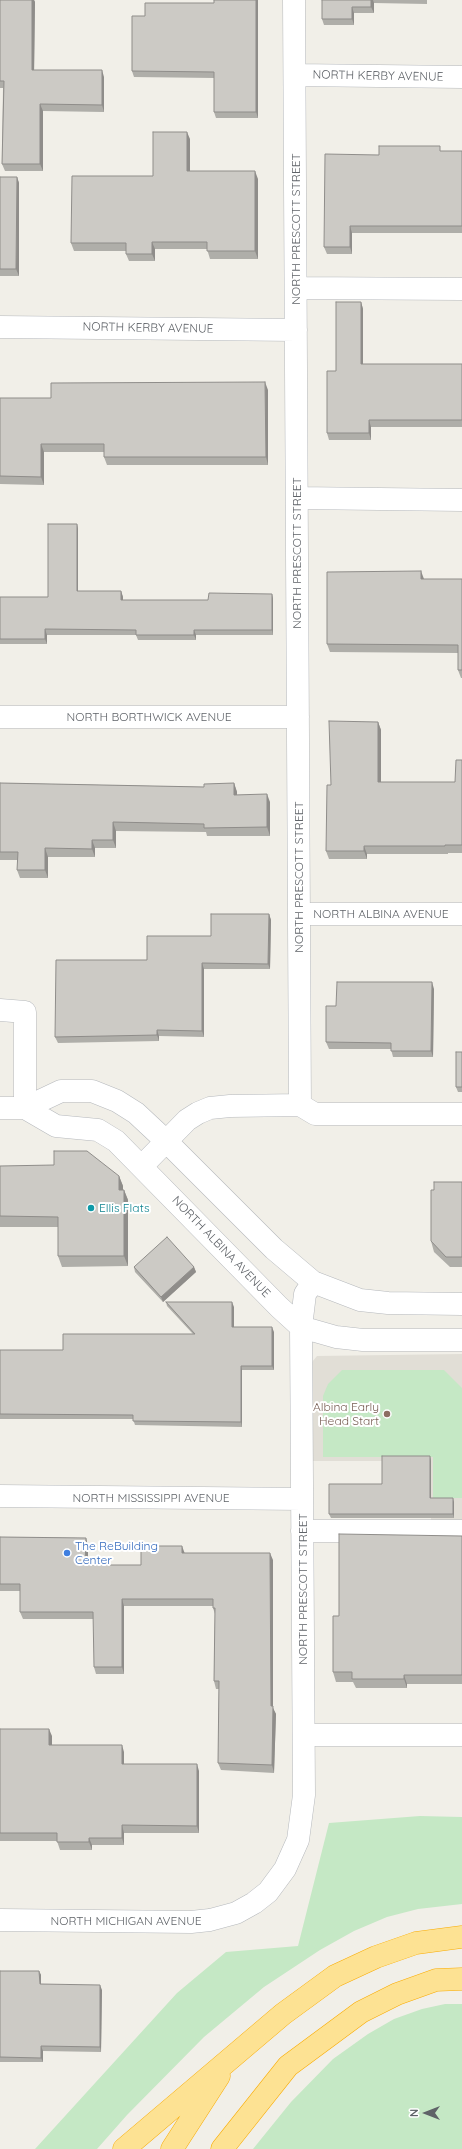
<!DOCTYPE html>
<style>
body{margin:0}
#map{position:relative;width:462px;height:2149px;overflow:hidden;background:#f1efe8;font-family:Quicksand,sans-serif}
canvas{display:block}
.north{position:absolute;left:406px;top:2093px;width:40px;height:40px;-webkit-text-stroke:3px #fff;paint-order:stroke;rotate:270deg;font-size:11px;font-weight:700;line-height:16px;text-align:center;color:#5f6368}
.north::after{content:'';display:block;margin:auto;width:14px;height:18px;background:#5f6368;clip-path:polygon(50% 0,100% 100%,50% 72%,0 100%)}
</style>
<div id="map">
<canvas width="462" height="2149"></canvas>
<div class="north">N</div>
</div>
<script>
const ctx = document.querySelector('canvas').getContext('2d');
ctx.lineJoin = 'round';
function fill(path, color) { ctx.fillStyle = color; ctx.fill(path, 'evenodd'); }
const poly = rows => new Path2D(rows.map(r => 'M' + r).join(''));
function strokePath(path, color, width, dash) { ctx.strokeStyle = color; ctx.lineWidth = width; ctx.lineCap = dash ? 'butt' : 'round'; ctx.setLineDash(dash || []); ctx.stroke(path); }
function write(font, color, halo, rows, align = 'center') {
  ctx.font = font + ' Quicksand,sans-serif'; ctx.lineWidth = 4; ctx.setLineDash([]); ctx.textBaseline = 'middle'; ctx.strokeStyle = halo; ctx.fillStyle = color; for (const [text, x, y, turn = 0] of rows) {
    ctx.save(); ctx.translate(x, y); ctx.rotate((+turn || 0) * Math.PI / 180); ctx.textAlign = isNaN(turn) ? turn : align; if (halo) ctx.strokeText(text, 0, 0); ctx.fillText(text, 0, 0); ctx.restore();
  }
}
fill(poly([
 [462,1354,462,1521,431,1521,431,1461,312,1461,312,1362,317,1356]
]), '#e1ded6');
fill(poly([
 [342,1370,444,1370,462,1388,462,1498,433,1498,433,1457,323,1457,323,1396,328,1384],
 [420,1816,462,1817,462,1904,418,1909,387,1917,354,1931,320,1950,264,1987,204,2037,127,2115,97,2149,35,2149,177,1993,226,1952,298,1946,329,1823],
 [445,2004,462,2004,462,2149,253,2149,291,2102,333,2059,368,2034,394,2019,422,2009]
]), '#c5e8c5');
const minor = poly([
 [294,0,300,1105],
 [295,75,462,77],
 [296,288,462,289],
 [0,327,296,330],
 [297,498,462,500],
 [0,717,298,717],
 [299,914,462,914],
 [0,1010,25,1012,25,1108],
 [300,1105,315,1114,462,1114],
 [0,1108,25,1108,61,1091,92,1091,117,1101,136,1113,166,1141,274,1249,313,1282,360,1300,388,1303,462,1304],
 [25,1108,56,1126,98,1130,116,1141,279,1307,301,1327,336,1337,363,1340,462,1340],
 [142,1166,187,1120,198,1113,210,1108,230,1106,300,1105],
 [0,1496,302,1499],
 [302,1531,462,1531],
 [304,1735,462,1735],
 [0,1920,191,1922,210,1920,236,1913,254,1903,268,1892,285,1869,298,1840,304,1795,301,1327,305,1294,313,1282]
]);
const highway = poly([
 [124,2149,283,2014,335,1976,376,1957,416,1943,462,1937],
 [172,2149,219,2076],
 [222,2149,288,2066,361,2012,397,1994,436,1980,462,1979]
]);
strokePath(minor, '#b5b8bc', 23);
strokePath(highway, '#f9ab00', 23);
strokePath(minor, '#fff', 22);
strokePath(highway, '#fde293', 22);
fill(poly([
 [0,0,34,0,35,2,34,70,104,77,104,112,43,111,43,171,5,171,2,164,3,88,0,88],
 [258,0,258,118,216,118,214,112,214,78,134,77,132,71,145,16,214,3],
 [322,0,427,0,427,4,374,3,374,13,354,13,354,25,324,25,322,19],
 [190,139,190,171,258,179,258,259,210,259,207,249,155,249,155,261,129,261,126,254,126,251,74,251,71,243,153,176],
 [442,151,462,151,462,233,352,233,352,254,327,254,324,247,379,155],
 [0,177,17,177,19,183,19,276,0,276],
 [361,302,363,309,363,364,462,364,462,427,371,427,371,440,329,440,327,433,336,371],
 [268,390,268,465,107,465,104,457,104,452,44,452,44,485,0,484,0,398,51,398],
 [77,524,78,529,78,591,121,591,123,597,123,600,208,600,272,594,273,599,273,635,196,635,196,640,138,640,136,635,47,635,47,644,0,644,0,597,48,597],
 [424,579,462,579,462,678,461,678,458,670,458,653,330,652,327,644],
 [378,722,381,730,381,782,455,782,462,760,462,853,448,853,448,854,367,854,367,859,329,859,326,851,331,785],
 [0,783,204,787,234,783,237,792,237,795,270,802,270,836,207,836,206,832,116,831,116,848,95,848,95,857,48,857,48,878,20,878,17,870,18,860,0,860],
 [269,914,271,920,270,969,204,969,204,1037,159,1036,159,1041,58,1043,55,1037,147,960],
 [434,989,433,1057,393,1057,391,1049,329,1049,326,1042,336,1006],
 [462,1052,462,1092,458,1092,456,1087],
 [0,1166,119,1176,123,1186,123,1190,124,1190,128,1200,128,1266,62,1267,58,1256,58,1227,0,1227],
 [462,1182,462,1267,450,1267,434,1252,431,1241,434,1190],
 [134,1267,194,1267,196,1272,163,1302,135,1272],
 [166,1302,234,1307,234,1327,274,1332,274,1370,242,1370,242,1427,135,1425,133,1419,0,1419,0,1350,63,1350,193,1334,167,1306],
 [430,1456,431,1461,431,1498,454,1502,454,1518,331,1518,329,1514],
 [462,1536,462,1684,407,1684,407,1688,356,1688,353,1682,336,1682,333,1672,339,1616],
 [0,1537,86,1538,88,1546,88,1565,141,1565,184,1553,273,1560,273,1708,276,1714,274,1773,221,1770,218,1763,219,1689,216,1689,214,1681,215,1614,213,1608,213,1606,124,1606,124,1674,96,1674,94,1667,94,1619,23,1619,20,1612,20,1591,0,1591],
 [0,1729,52,1736,52,1745,124,1752,124,1764,199,1771,199,1833,124,1833,124,1845,92,1845,92,1850,60,1850,57,1841,0,1841],
 [0,1971,39,1971,41,1975,41,1984,102,1990,101,2052,43,2051,43,2062,0,2062]
]), '#afaea9');
fill(poly([
 [32,0,34,0,35,2,34,77,32,70],
 [256,0,258,0,258,118,256,112],
 [371,0,373,0,374,3,374,13,371,7],
 [352,7,354,13,354,25,352,19],
 [102,70,104,77,104,112,102,105],
 [40,104,43,111,43,171,40,164],
 [187,132,190,139,190,179,187,171],
 [255,171,258,179,258,259,255,251],
 [17,177,19,183,19,276,16,269],
 [350,226,352,233,352,254,350,247],
 [152,242,155,249,155,261,152,254],
 [361,302,363,309,363,371,361,364],
 [265,382,268,390,268,465,266,457],
 [369,420,371,427,371,440,369,433],
 [41,444,44,452,44,485,41,477],
 [77,524,78,529,78,596,77,591],
 [421,571,424,579,424,587,421,579],
 [121,591,123,597,123,605,121,600],
 [272,594,273,599,273,635,272,630],
 [45,629,47,635,47,644,45,639],
 [194,630,196,635,196,640,194,635],
 [378,722,381,730,381,790,378,782],
 [234,783,237,792,237,803,234,795],
 [267,794,270,802,270,836,267,827],
 [113,822,116,831,116,848,113,840],
 [92,840,95,848,95,857,92,849],
 [364,846,367,854,367,859,364,851],
 [45,848,48,857,48,878,45,870],
 [269,914,271,920,270,969,268,964],
 [202,963,204,969,204,1037,202,1031],
 [432,982,434,989,433,1057,431,1051],
 [157,1030,159,1036,159,1041,157,1035],
 [119,1176,123,1186,123,1200,119,1190],
 [124,1190,128,1200,128,1266,124,1256],
 [194,1267,196,1272,163,1302,161,1297],
 [232,1302,234,1307,234,1332,232,1327],
 [272,1327,274,1332,274,1370,272,1366],
 [241,1366,242,1370,242,1427,241,1422],
 [430,1456,431,1461,431,1502,430,1498],
 [453,1498,454,1502,454,1518,453,1514],
 [86,1538,88,1546,88,1572,85,1565],
 [182,1546,185,1554,182,1553],
 [270,1553,273,1560,273,1708,276,1714,274,1773,272,1765,271,1706],
 [122,1599,124,1606,124,1674,122,1667],
 [404,1675,407,1684,407,1688,404,1679],
 [49,1729,52,1736,52,1753,49,1745],
 [122,1745,124,1752,124,1771,122,1764],
 [197,1764,199,1771,199,1833,197,1826],
 [122,1825,124,1833,124,1845,122,1838],
 [89,1838,92,1845,92,1850,89,1842],
 [39,1971,41,1975,41,1989,40,1984],
 [100,1985,102,1990,101,2052,100,2047],
 [41,2046,43,2051,43,2062,41,2058]
]), '#8f8d8a');
const building = poly([
 [0,0,32,0,32,70,102,70,102,105,40,104,40,164,2,164,4,81,0,81,0,0],
 [214,0,256,0,256,112,214,112,214,72,132,71,132,16,145,16,145,3,214,3,214,0],
 [322,0,371,0,371,7,352,7,352,19,322,19,322,0],
 [153,132,187,132,187,171,255,171,255,251,207,251,207,242,152,242,152,254,126,254,126,243,71,243,72,176,153,176,153,132],
 [379,146,440,146,440,151,462,151,462,226,350,226,350,247,324,247,325,154,379,155,379,146],
 [0,177,17,177,16,269,0,269,0,177],
 [336,302,361,302,361,364,462,364,462,420,369,420,369,433,327,433,327,371,336,371,336,302],
 [265,382,266,457,104,457,104,444,41,444,41,477,0,476,0,398,51,398,51,383,265,382],
 [48,524,77,524,77,591,121,591,121,600,208,600,209,593,272,594,272,630,194,630,194,635,136,635,136,630,45,629,45,639,0,639,0,597,48,597,48,524],
 [421,571,421,579,462,579,462,670,458,670,458,645,327,644,327,572,421,571],
 [329,721,378,722,378,782,455,782,456,760,462,760,462,845,445,845,445,846,364,846,364,851,326,851,327,785,331,785,329,721],
 [0,783,204,787,204,784,234,783,234,795,267,794,267,827,204,828,204,824,113,822,113,840,92,840,92,849,45,848,45,870,17,870,18,852,0,852,0,783],
 [211,914,269,914,268,964,202,963,202,1031,157,1030,157,1035,55,1037,56,960,147,960,147,936,211,936,211,914],
 [337,982,432,982,431,1051,391,1051,391,1043,326,1042,326,1006,336,1006,337,982],
 [456,1052,462,1052,462,1087,456,1087,456,1052],
 [54,1151,87,1151,119,1176,119,1190,124,1190,124,1256,58,1256,58,1217,0,1216,0,1166,54,1165,54,1151],
 [434,1182,462,1182,462,1257,446,1257,431,1241,431,1190,434,1190,434,1182],
 [167,1237,194,1267,161,1297,134,1267,167,1237],
 [166,1302,232,1302,232,1327,272,1327,272,1366,241,1366,241,1422,133,1421,133,1415,0,1414,0,1350,63,1350,63,1334,195,1334,166,1302],
 [382,1456,430,1456,430,1498,453,1498,453,1514,329,1514,329,1484,382,1484,382,1456],
 [339,1534,462,1536,462,1675,404,1675,404,1679,352,1679,352,1672,333,1672,333,1616,339,1616,339,1534],
 [0,1537,86,1538,85,1565,141,1565,141,1546,182,1546,182,1553,270,1553,271,1706,273,1706,272,1765,218,1763,219,1681,214,1681,215,1608,213,1608,213,1599,122,1599,122,1667,94,1667,93,1612,20,1612,20,1584,0,1584,0,1537],
 [0,1729,49,1729,49,1745,122,1745,122,1764,197,1764,197,1826,122,1825,122,1838,89,1838,89,1842,57,1842,57,1833,0,1833,0,1729],
 [0,1971,39,1971,40,1984,100,1985,100,2047,41,2046,41,2058,0,2057,0,1971]
]);
fill(building, '#cccac5');
strokePath(building, '#8f8d8a', 1);
for (const [x, y, r, color] of [
 [91,1208,4,"#0f9aa8"],
 [387,1414,4,"#8d6e63"],
 [67,1553,4,"#3f7fe0"]
]) { const dot = new Path2D(); dot.arc(x, y, r, 0, 2 * Math.PI); ctx.fillStyle = color; ctx.fill(dot); strokePath(dot, '#fff', 1.5); }
write('12px', '#5f6368', '#fff', [
 ["NORTH KERBY AVENUE",378,76,1],
 ["NORTH PRESCOTT STREET",296,229,-90],
 ["NORTH KERBY AVENUE",148,328,1],
 ["NORTH PRESCOTT STREET",297,553,-90],
 ["NORTH BORTHWICK AVENUE",149,717],
 ["NORTH PRESCOTT STREET",299,877,-90],
 ["NORTH ALBINA AVENUE",381,914],
 ["NORTH ALBINA AVENUE",221,1247,46],
 ["NORTH MISSISSIPPI AVENUE",151,1498],
 ["NORTH PRESCOTT STREET",303,1589,-90],
 ["NORTH MICHIGAN AVENUE",126,1921]
]);
write('12px', '#0d838f', '#fff', [
 ["Ellis Flats",99,1208]
], 'left');
write('12px', '#785e54', '#fff', [
 ["Albina Early",379,1407],
 ["Head Start",379,1421]
], 'right');
write('12px', '#366cbe', '#fff', [
 ["The ReBuilding",75,1546],
 ["Center",75,1560]
], 'left');
</script>
